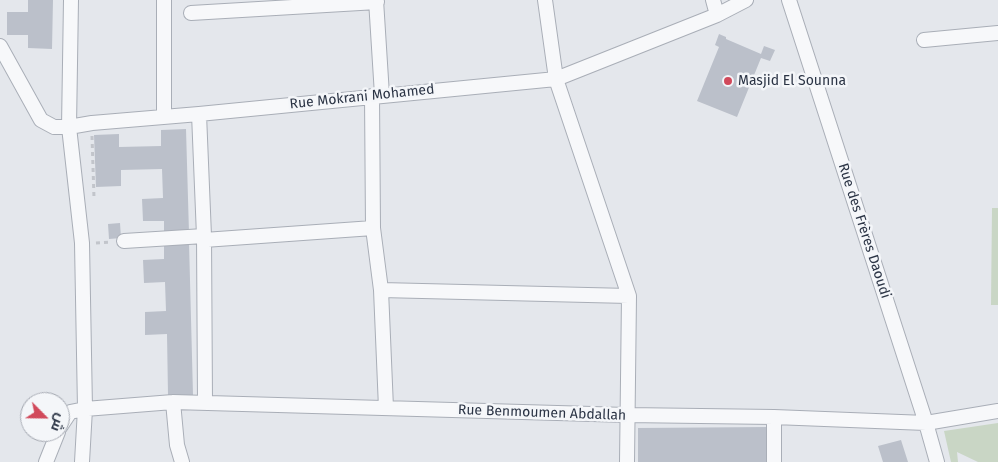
<!DOCTYPE html>
<meta charset="utf-8">
<style>
body{margin:0}
#map{position:relative;width:998px;height:462px;overflow:hidden;background:#e4e7ec;font-family:"Fira Sans",Cairo,sans-serif}
canvas{display:block}
.north{position:absolute;left:20px;top:392px;width:50px;height:50px;box-sizing:border-box;background:#f4f6f9;border:1px solid #a4a8b1;border-radius:50%;rotate:113deg;font-size:14px;font-weight:700;line-height:20px;text-align:center;color:#2b3445}
.north::after{content:'';display:block;margin:auto;width:18px;height:22px;background:#d1495b;clip-path:polygon(50% 0,100% 100%,50% 72%,0 100%)}
</style>
<div id="map">
<canvas width="998" height="462"></canvas>
<div class="north">ش</div>
</div>
<script>
const ctx = document.querySelector('canvas').getContext('2d');
ctx.lineJoin = 'round';
function fill(path, color) { ctx.fillStyle = color; ctx.fill(path, 'evenodd'); }
const poly = rows => new Path2D(rows.map(r => 'M' + r).join(''));
function strokePath(path, color, width, dash) { ctx.strokeStyle = color; ctx.lineWidth = width; ctx.lineCap = dash ? 'butt' : 'round'; ctx.setLineDash(dash || []); ctx.stroke(path); }
function write(font, color, halo, rows, align = 'center') {
  ctx.font = font + ' "Fira Sans",sans-serif'; ctx.lineWidth = 5; ctx.setLineDash([]); ctx.textBaseline = 'middle'; ctx.strokeStyle = halo; ctx.fillStyle = color; for (const [text, x, y, turn = 0] of rows) {
    ctx.save(); ctx.translate(x, y); ctx.rotate((+turn || 0) * Math.PI / 180); ctx.textAlign = isNaN(turn) ? turn : align; if (halo) ctx.strokeText(text, 0, 0); ctx.fillText(text, 0, 0); ctx.restore();
  }
}
fill(poly([
 [992,208,998,208,998,305,991,305],
 [998,423,998,462,978,462,957,452,958,462,951,462,944,431]
]), '#c9d6c5');
fill(poly([
 [28,0,53,0,52,49,28,48,28,35,7,35,7,12,28,12],
 [719,34,726,37,726,39,761,54,764,46,775,50,770,61,761,58,737,117,697,101,719,47,715,45],
 [186,129,189,233,164,234,164,221,143,221,142,199,163,198,162,169,121,170,121,186,96,187,94,135,119,134,119,147,161,146,161,130],
 [120,223,121,238,109,239,108,224],
 [189,242,193,395,168,395,167,334,145,335,145,312,166,311,165,282,144,283,143,260,164,259,164,243],
 [768,427,768,462,638,462,638,428],
 [901,440,908,462,883,462,878,446]
]), '#bbc0ca');
const street = poly([
 [71,0,69,127,82,243,85,409,82,462],
 [164,0,164,116],
 [376,0,382,95],
 [545,0,556,79,629,296,627,462],
 [713,0,717,15],
 [789,0,926,423,937,462],
 [191,13,377,2],
 [924,40,998,33],
 [0,46,41,120,54,127,69,127,92,123,199,114,556,79,717,15,746,0],
 [372,96,373,228,381,290,386,408],
 [199,114,204,236,205,402],
 [204,240,373,228],
 [124,241,204,236],
 [381,290,629,296],
 [173,402,177,445,182,462],
 [774,417,774,462],
 [60,427,70,412,85,409,173,402,627,415,774,417,926,423,998,411],
 [46,462,58,432]
]);
strokePath(street, '#a9aeb7', 16);
strokePath(poly([
 [92,136,94,198],
 [96,243,112,242]
]), '#c2c5cb', 3, [4, 4]);
strokePath(street, '#f7f8fa', 14);
for (const [x, y, r, color] of [
 [728,81,5,"#d1495b"]
]) { const dot = new Path2D(); dot.arc(x, y, r, 0, 2 * Math.PI); ctx.fillStyle = color; ctx.fill(dot); strokePath(dot, '#f4f6f9', 2); }
write('14px', '#2b3445', '#f4f6f9', [
 ["Masjid El Sounna",738,81]
], 'left');
write('14px', '#2b3445', '#f4f6f9', [
 ["Rue Mokrani Mohamed",362,97,-6],
 ["Rue des Frères Daoudi",864,231,72],
 ["Rue Benmoumen Abdallah",542,413,2]
]);
</script>
